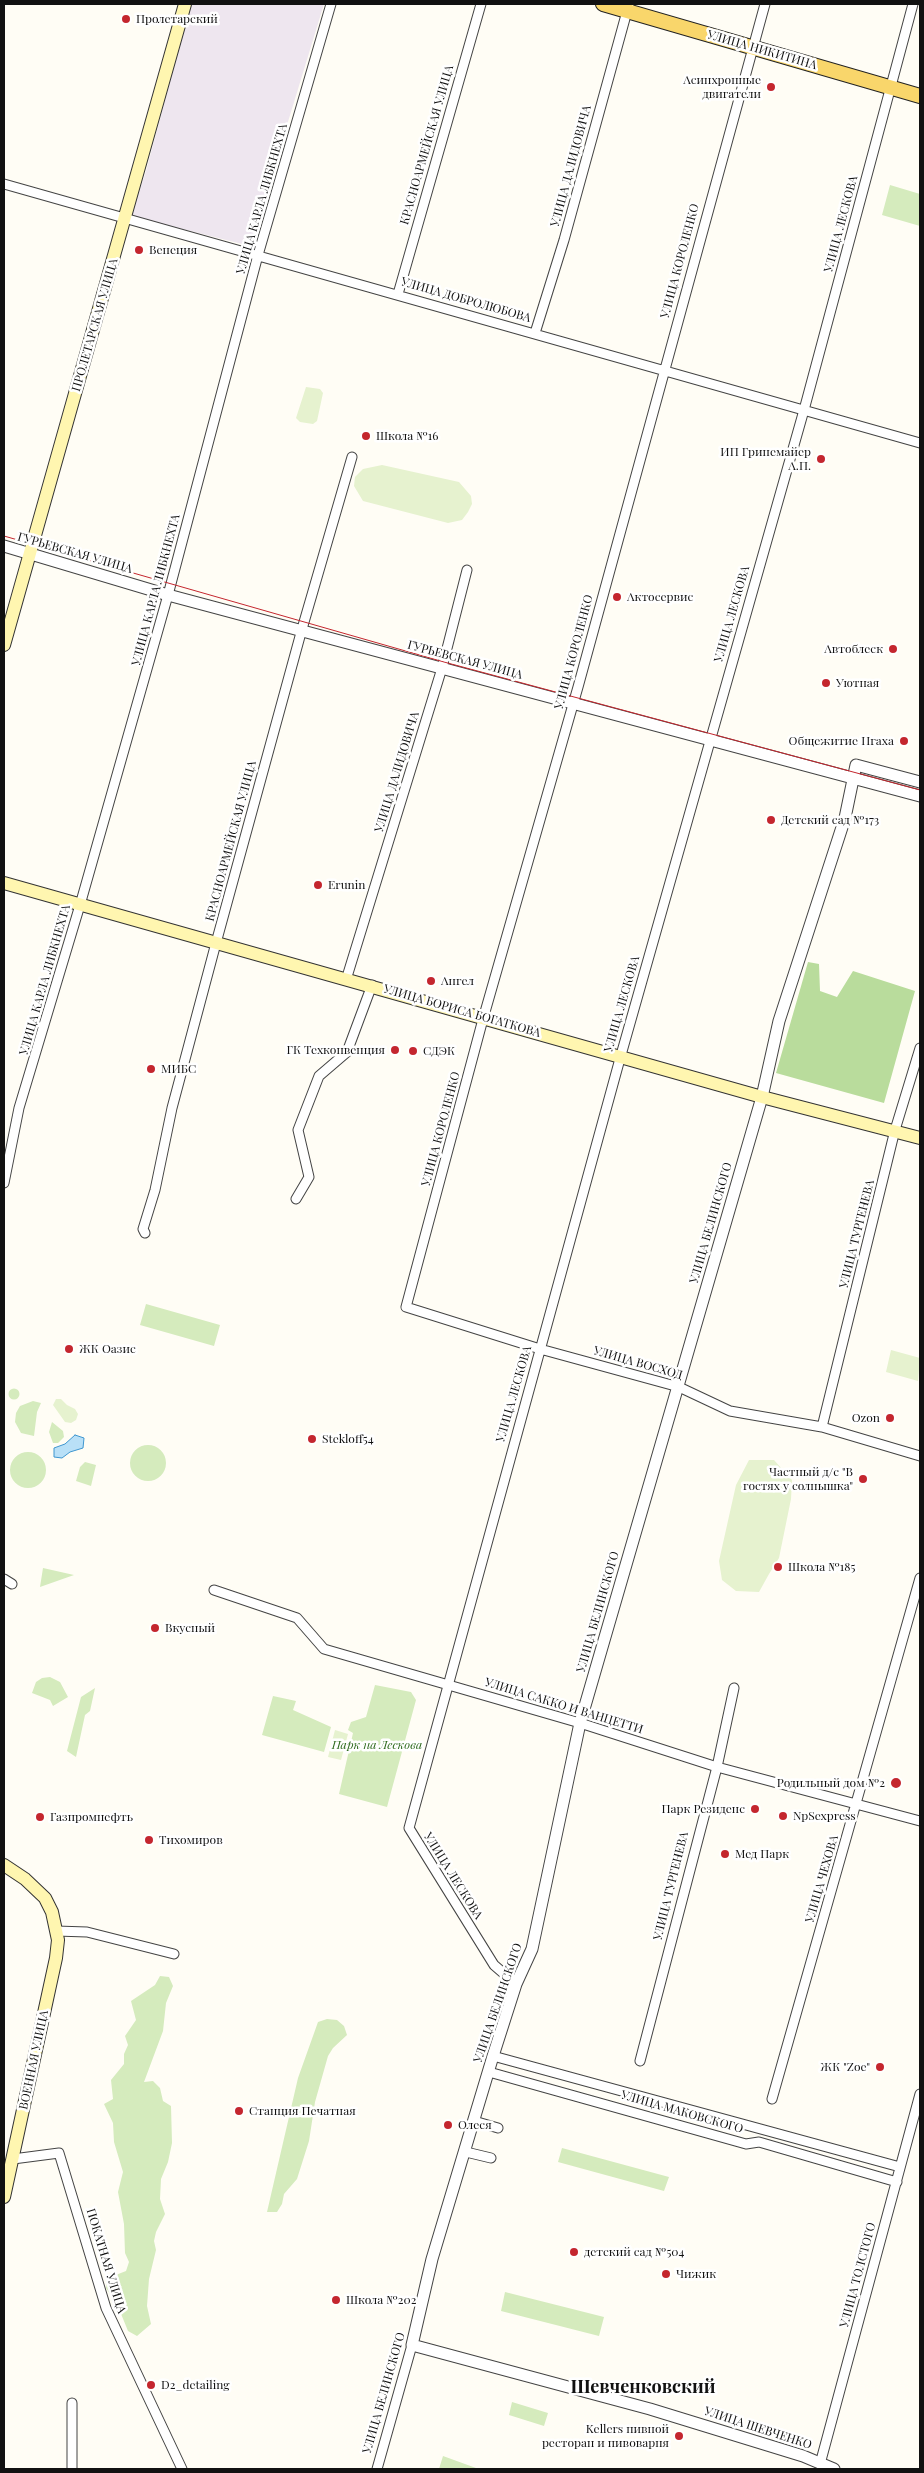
<!DOCTYPE html>
<meta charset="utf-8">
<style>
body{margin:0}
#map{position:relative;width:924px;height:2473px;overflow:hidden;background:#fffdf5;font-family:"Playfair Display",serif}
canvas{display:block}
.frame{position:absolute;inset:0;border:5px solid #111;pointer-events:none}
</style>
<div id="map">
<canvas width="924" height="2473"></canvas>
<div class="frame"></div>
</div>
<script>
const ctx = document.querySelector('canvas').getContext('2d');
ctx.lineJoin = 'round';
function fill(path, color) { ctx.fillStyle = color; ctx.fill(path, 'evenodd'); }
const poly = rows => new Path2D(rows.map(r => 'M' + r).join(''));
function strokePath(path, color, width, dash) { ctx.strokeStyle = color; ctx.lineWidth = width; ctx.lineCap = dash ? 'butt' : 'round'; ctx.setLineDash(dash || []); ctx.stroke(path); }
function write(font, color, halo, rows, align = 'center') {
  ctx.font = font + ' "Playfair Display",serif'; ctx.lineWidth = 5; ctx.setLineDash([]); ctx.textBaseline = 'middle'; ctx.strokeStyle = halo; ctx.fillStyle = color; for (const [text, x, y, turn = 0] of rows) {
    ctx.save(); ctx.translate(x, y); ctx.rotate((+turn || 0) * Math.PI / 180); ctx.textAlign = isNaN(turn) ? turn : align; if (halo) ctx.strokeText(text, 0, 0); ctx.fillText(text, 0, 0); ctx.restore();
  }
}
fill(poly([
 [191,4,324,4,250,246,131,216,146,171]
]), '#eee6ef');
fill(poly([
 [890,185,920,194,920,226,882,215],
 [146,1304,220,1325,214,1346,140,1325],
 '8.5 1394a5.5 5.5 0 1 1 11 0a5.5 5.5 0 1 1-11 0Z',
 [33,1401,41,1403,37,1412,34,1436,21,1433,15,1422,16,1413,20,1406],
 [52,1422,63,1431,64,1437,58,1443,53,1443,49,1432],
 '130 1463a18 18 0 1 1 36 0a18 18 0 1 1-36 0Z',
 '10 1470a18 18 0 1 1 36 0a18 18 0 1 1-36 0Z',
 [85,1462,96,1465,91,1486,76,1481,80,1467],
 [43,1568,74,1575,40,1587],
 [50,1677,60,1682,68,1697,53,1706,50,1700,32,1693,36,1682,42,1678],
 [375,1685,411,1692,416,1700,387,1807,339,1794,353,1733,348,1730,351,1722,366,1717],
 [95,1688,90,1711,85,1715,76,1757,67,1751,81,1697],
 [273,1696,296,1701,293,1710,331,1727,324,1752,262,1735],
 [160,1976,169,1977,173,1986,166,2003,163,2031,144,2082,153,2081,160,2088,163,2101,171,2106,172,2143,168,2162,161,2179,160,2199,165,2214,156,2232,154,2241,156,2250,149,2279,147,2306,151,2324,137,2336,128,2331,117,2304,106,2288,108,2278,126,2271,129,2262,125,2253,124,2224,118,2192,123,2172,114,2142,113,2123,104,2104,113,2099,111,2080,124,2064,124,2054,128,2045,125,2036,136,2020,131,2001,155,1985],
 [327,2019,337,2020,344,2026,347,2035,333,2048,328,2056,315,2102,309,2141,297,2179,284,2194,282,2204,277,2212,267,2212,298,2078,318,2022],
 [562,2148,669,2177,664,2191,558,2162],
 [505,2292,604,2317,599,2336,501,2311],
 [512,2402,548,2413,544,2426,509,2415],
 [443,2456,476,2468,475,2469,439,2469]
]), '#d5ebbd');
fill(poly([
 [808,962,819,964,820,991,837,997,853,971,915,991,884,1103,776,1073]
]), '#b9dc9c');
fill(poly([
 [306,387,320,389,323,393,317,421,313,424,300,422,296,418],
 [382,465,459,482,471,496,472,504,468,512,462,520,448,523,363,501,354,486,355,477,363,469],
 [891,1350,920,1358,918,1381,886,1372],
 [56,1399,61,1399,67,1405,75,1409,78,1414,76,1420,71,1423,65,1422,53,1405],
 [749,1460,774,1460,792,1480,791,1499,779,1558,769,1574,759,1592,736,1591,722,1580,719,1561,736,1485],
 [335,1730,348,1734,341,1760,328,1757]
]), '#e6f2cf');
const water = poly([
 [75,1435,84,1438,83,1448,70,1452,62,1458,54,1457,54,1448,65,1444,75,1435]
]);
fill(water, '#b9e0f7');
strokePath(water, '#3f96cf', 1);
const minor = poly([
 [765,4,578,687,483,1019,406,1307,540,1349,679,1387,730,1411,822,1427,920,1456],
 [4,184,920,443],
 [398,294,481,4],
 [535,333,564,240,629,4],
 [346,980,442,668,467,570],
 [4,1183,19,1108,80,905,168,595,258,255,331,4],
 [296,1199,309,1177,298,1130,319,1076,347,1052,372,985],
 [145,1233,143,1229,155,1190,172,1108,216,943,302,629,352,457],
 [822,1427,895,1130,920,1048],
 [4,1579,12,1584],
 [214,1590,297,1618,324,1649,580,1723,717,1767,920,1821],
 [56,1931,87,1932,174,1954],
 [516,1984,494,1965,409,1828,621,1055,804,410,913,4],
 [493,2056,900,2167],
 [640,2061,717,1767,734,1688],
 [489,2072,746,2144,759,2142,897,2182],
 [772,2099,920,1578],
 [474,2121,498,2128],
 [466,2152,491,2158],
 [13,2159,59,2153,106,2308,182,2469],
 [820,2464,920,2094],
 [72,2469,72,2403],
 [377,2469,412,2345]
]);
const tertiary = poly([
 [4,546,168,595,920,796],
 [834,2469,803,2456,650,2409,412,2345,432,2259,493,2056,516,1984,532,1949,580,1723,762,1097,779,1021,845,818,856,765,920,782]
]);
const secondary = poly([
 [4,645,185,4],
 [4,883,762,1097,920,1138],
 [4,1865,25,1879,45,1898,52,1912,58,1940,56,1958,4,2197]
]);
const primary = poly([
 [603,4,920,96]
]);
strokePath(minor, '#444', 11);
strokePath(tertiary, '#444', 13);
strokePath(secondary, '#333', 14);
strokePath(primary, '#222', 16);
strokePath(minor, '#fff', 9);
strokePath(tertiary, '#fff', 11);
strokePath(secondary, '#fff6b0', 12);
strokePath(primary, '#f9d66b', 14);
strokePath(poly([
 [4,536,444,662,920,790]
]), '#c4262e', 1);
for (const [x, y, r, color] of [
 [126,19,5,"#c4262e"],
 [771,87,5,"#c4262e"],
 [139,250,5,"#c4262e"],
 [366,436,5,"#c4262e"],
 [821,459,5,"#c4262e"],
 [617,597,5,"#c4262e"],
 [893,649,5,"#c4262e"],
 [826,683,5,"#c4262e"],
 [904,741,5,"#c4262e"],
 [771,820,5,"#c4262e"],
 [318,885,5,"#c4262e"],
 [431,981,5,"#c4262e"],
 [395,1050,5,"#c4262e"],
 [413,1051,5,"#c4262e"],
 [151,1069,5,"#c4262e"],
 [69,1349,5,"#c4262e"],
 [890,1418,5,"#c4262e"],
 [312,1439,5,"#c4262e"],
 [863,1479,5,"#c4262e"],
 [778,1567,5,"#c4262e"],
 [155,1628,5,"#c4262e"],
 [896,1783,6,"#c4262e"],
 [755,1809,5,"#c4262e"],
 [783,1816,5,"#c4262e"],
 [40,1817,5,"#c4262e"],
 [149,1840,5,"#c4262e"],
 [725,1854,5,"#c4262e"],
 [880,2067,5,"#c4262e"],
 [239,2111,5,"#c4262e"],
 [448,2125,5,"#c4262e"],
 [574,2252,5,"#c4262e"],
 [666,2274,5,"#c4262e"],
 [336,2300,5,"#c4262e"],
 [151,2385,5,"#c4262e"],
 [679,2436,5,"#c4262e"]
]) { const dot = new Path2D(); dot.arc(x, y, r, 0, 2 * Math.PI); ctx.fillStyle = color; ctx.fill(dot); strokePath(dot, '#fff', 2); }
write('12px', '#111', '#fff', [
 ["Пролетарский",136,19],
 ["Асинхронные",761,80,"right"],
 ["двигатели",761,94,"right"],
 ["Венеция",149,250],
 ["Школа №16",376,436],
 ["ИП Гринемайер",811,452,"right"],
 ["А.П.",811,466,"right"],
 ["Актосервис",627,597],
 ["Автоблеск",883,649,"right"],
 ["Уютная",836,683],
 ["Общежитие Нгаха",894,741,"right"],
 ["Детский сад №173",781,820],
 ["Erunin",328,885],
 ["Ангел",441,981],
 ["ГК Техконвенция",385,1050,"right"],
 ["СДЭК",423,1051],
 ["МИБС",161,1069],
 ["ЖК Оазис",79,1349],
 ["Ozon",880,1418,"right"],
 ["Stekloff54",322,1439],
 ["Частный д/c \"В",853,1472,"right"],
 ["гостях у солнышка\"",853,1486,"right"],
 ["Школа №185",788,1567],
 ["Вкусный",165,1628],
 ["Родильный дом №2",885,1783,"right"],
 ["Парк Резиденс",745,1809,"right"],
 ["NpSexpress",793,1816],
 ["Газпромнефть",50,1817],
 ["Тихомиров",159,1840],
 ["Мед Парк",735,1854],
 ["ЖК \"Zoe\"",870,2067,"right"],
 ["Станция Печатная",249,2111],
 ["Олеся",458,2125],
 ["детский сад №504",584,2252],
 ["Чижик",676,2274],
 ["Школа №202",346,2300],
 ["D2_detailing",161,2385],
 ["Kellers пивной",669,2429,"right"],
 ["ресторан и пивоварня",669,2443,"right"]
], 'left');
write('12px', '#111', '#fff', [
 ["УЛИЦА НИКИТИНА",762,50,16],
 ["КРАСНОАРМЕЙСКАЯ УЛИЦА",427,145,-74],
 ["УЛИЦА ДАЛИДОВИЧА",571,166,-75],
 ["УЛИЦА КАРЛА ЛИБКНЕХТА",262,199,-74],
 ["УЛИЦА ЛЕСКОВА",841,224,-75],
 ["УЛИЦА КОРОЛЕНКО",680,261,-75],
 ["УЛИЦА ДОБРОЛЮБОВА",466,300,16],
 ["ПРОЛЕТАРСКАЯ УЛИЦА",95,325,-74],
 ["ГУРЬЕВСКАЯ УЛИЦА",75,553,16],
 ["УЛИЦА КАРЛА ЛИБКНЕХТА",156,590,-75],
 ["УЛИЦА ЛЕСКОВА",732,614,-74],
 ["УЛИЦА КОРОЛЕНКО",574,652,-75],
 ["ГУРЬЕВСКАЯ УЛИЦА",465,660,15],
 ["УЛИЦА ДАЛИДОВИЧА",397,772,-73],
 ["КРАСНОАРМЕЙСКАЯ УЛИЦА",231,841,-75],
 ["УЛИЦА КАРЛА ЛИБКНЕХТА",45,980,-74],
 ["УЛИЦА ЛЕСКОВА",622,1004,-74],
 ["УЛИЦА БОРИСА БОГАТКОВА",462,1011,16],
 ["УЛИЦА КОРОЛЕНКО",441,1129,-75],
 ["УЛИЦА БЕЛИНСКОГО",711,1223,-74],
 ["УЛИЦА ТУРГЕНЕВА",857,1234,-76],
 ["УЛИЦА ВОСХОД",638,1363,16],
 ["УЛИЦА ЛЕСКОВА",514,1394,-74],
 ["УЛИЦА БЕЛИНСКОГО",598,1612,-74],
 ["УЛИЦА САККО И ВАНЦЕТТИ",564,1706,17],
 ["УЛИЦА ЛЕСКОВА",453,1876,58],
 ["УЛИЦА ЧЕХОВА",822,1879,-74],
 ["УЛИЦА ТУРГЕНЕВА",671,1886,-76],
 ["УЛИЦА БЕЛИНСКОГО",498,2003,-71],
 ["ВОЕННАЯ УЛИЦА",34,2060,-78],
 ["УЛИЦА МАКОВСКОГО",682,2112,16],
 ["ПОКАТНАЯ УЛИЦА",106,2261,73],
 ["УЛИЦА ТОЛСТОГО",858,2275,-75],
 ["УЛИЦА БЕЛИНСКОГО",384,2393,-74],
 ["УЛИЦА ШЕВЧЕНКО",758,2428,18]
]);
write('italic 12px', '#2f6b1f', '#fff', [
 ["Парк на Лескова",377,1745]
]);
write('bold 18px', '#111', '#fff', [
 ["Шевченковский",643,2387]
]);
</script>
